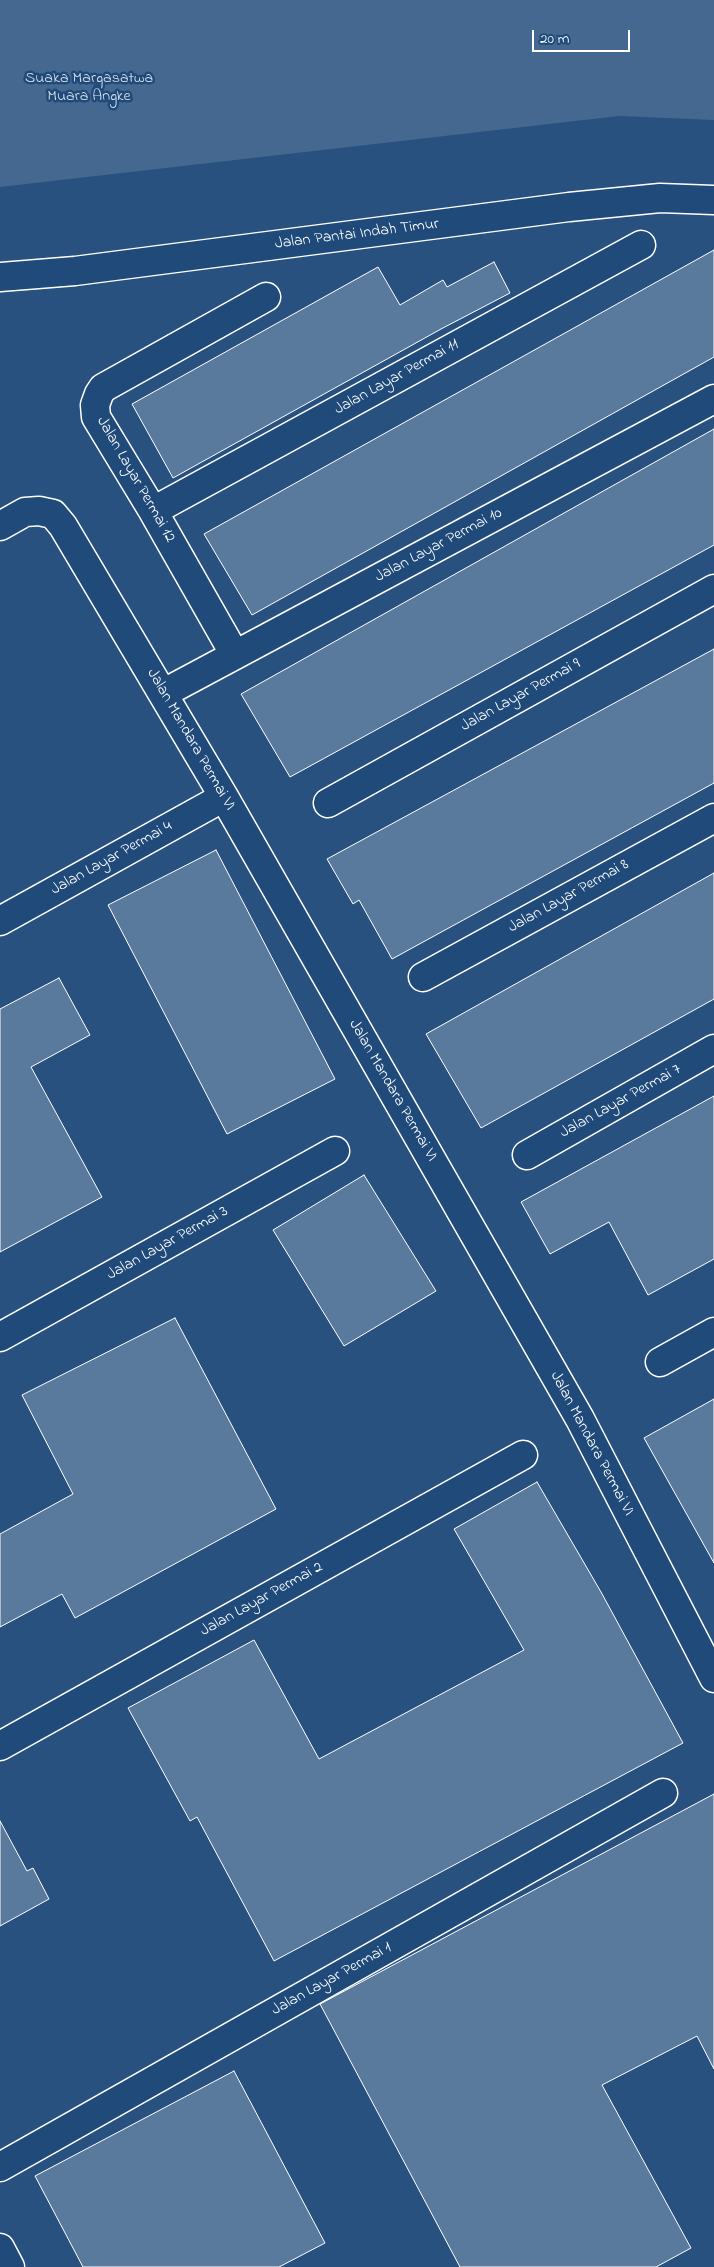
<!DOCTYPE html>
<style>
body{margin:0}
#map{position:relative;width:714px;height:2267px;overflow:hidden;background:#28517f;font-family:"Indie Flower",sans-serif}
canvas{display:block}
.scale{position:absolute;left:532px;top:30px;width:98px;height:22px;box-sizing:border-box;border:2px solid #fff;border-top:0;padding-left:6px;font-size:15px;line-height:18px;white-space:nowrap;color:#fff;-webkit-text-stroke:4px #1f4a7a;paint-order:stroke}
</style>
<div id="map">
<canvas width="714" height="2267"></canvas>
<div class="scale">20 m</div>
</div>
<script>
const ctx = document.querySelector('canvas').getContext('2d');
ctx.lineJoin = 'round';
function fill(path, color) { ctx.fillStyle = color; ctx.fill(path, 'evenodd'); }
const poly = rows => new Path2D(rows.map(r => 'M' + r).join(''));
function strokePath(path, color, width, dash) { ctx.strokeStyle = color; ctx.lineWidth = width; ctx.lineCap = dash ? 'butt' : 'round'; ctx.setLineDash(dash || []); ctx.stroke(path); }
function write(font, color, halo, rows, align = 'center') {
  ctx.font = font + ' "Indie Flower",sans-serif'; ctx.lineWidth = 5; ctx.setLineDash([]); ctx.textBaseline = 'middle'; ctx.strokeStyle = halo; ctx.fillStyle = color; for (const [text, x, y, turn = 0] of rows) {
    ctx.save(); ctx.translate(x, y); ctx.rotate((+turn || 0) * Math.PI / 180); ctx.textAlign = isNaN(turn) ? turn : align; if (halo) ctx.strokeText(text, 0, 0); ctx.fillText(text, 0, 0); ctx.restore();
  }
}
fill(poly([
 [0,0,714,0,714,120,619,116,0,187]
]), '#446890');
const building = poly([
 [714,250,714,357,252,615,204,534,714,250],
 [494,262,510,293,441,329,173,478,132,404,378,267,400,305,443,280,447,287,494,262],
 [714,429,714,545,290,777,241,694,714,429],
 [714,649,714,783,392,959,359,900,353,904,327,859,714,649],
 [216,850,335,1079,227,1134,108,905,216,850],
 [714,873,714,999,481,1128,426,1034,714,873],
 [59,978,90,1035,31,1067,102,1197,0,1252,0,1009,59,978],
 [714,1096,714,1259,648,1295,609,1222,550,1254,521,1202,714,1096],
 [364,1175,436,1291,344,1346,273,1230,364,1175],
 [175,1318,276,1509,75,1618,62,1594,0,1627,0,1534,73,1494,22,1395,175,1318],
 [714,1399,714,1563,644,1438,714,1399],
 [537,1482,601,1592,683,1743,274,1961,197,1817,190,1821,128,1708,254,1640,319,1759,524,1650,454,1529,537,1482],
 [714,1794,714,2069,697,2036,602,2085,691,2248,656,2267,460,2267,320,2004,714,1794],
 [0,1821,27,1871,33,1868,49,1899,0,1926,0,1821],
 [234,2071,325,2243,279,2267,83,2267,35,2176,234,2071]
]);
fill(building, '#5a7a9d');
strokePath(building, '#fff', 1);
const street = poly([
 [153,511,641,245],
 [0,526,25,512,39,511,53,514,63,526,224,797,580,1419,714,1678],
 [235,655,153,511,96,417,95,405,99,394,103,388,266,297],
 [164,693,714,399],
 [328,803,714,589],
 [0,921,224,797],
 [423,977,714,818],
 [527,1155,714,1049],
 [0,1337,335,1151],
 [660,1362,714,1332],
 [0,1746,523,1455],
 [0,2167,663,1793],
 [0,2248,10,2267]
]);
const secondary = poly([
 [0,277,75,271,569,207,660,198,714,200]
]);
strokePath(street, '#fff', 31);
strokePath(secondary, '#fff', 31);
strokePath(street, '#1f4a7a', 28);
strokePath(secondary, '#1f4a7a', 28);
write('16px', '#dae1e9', '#1f4a7a', [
 ["Suaka Margasatwa",89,79],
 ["Muara Angke",89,97]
]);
write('16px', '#fff', '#1f4a7a', [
 ["Jalan Pantai Indah Timur",357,235,-7],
 ["Jalan Layar Permai 11",397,378,-29],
 ["Jalan Layar Permai 12",135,480,60],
 ["Jalan Layar Permai 10",439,546,-28],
 ["Jalan Layar Permai 9",521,696,-29],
 ["Jalan Mandara Permai VI",190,740,60],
 ["Jalan Layar Permai 4",112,859,-29],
 ["Jalan Layar Permai 8",569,897,-29],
 ["Jalan Mandara Permai VI",392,1091,60],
 ["Jalan Layar Permai 7",621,1102,-29],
 ["Jalan Layar Permai 3",168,1244,-29],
 ["Jalan Mandara Permai VI",591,1444,62],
 ["Jalan Layar Permai 2",262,1600,-29],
 ["Jalan Layar Permai 1",332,1980,-29]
]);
</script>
